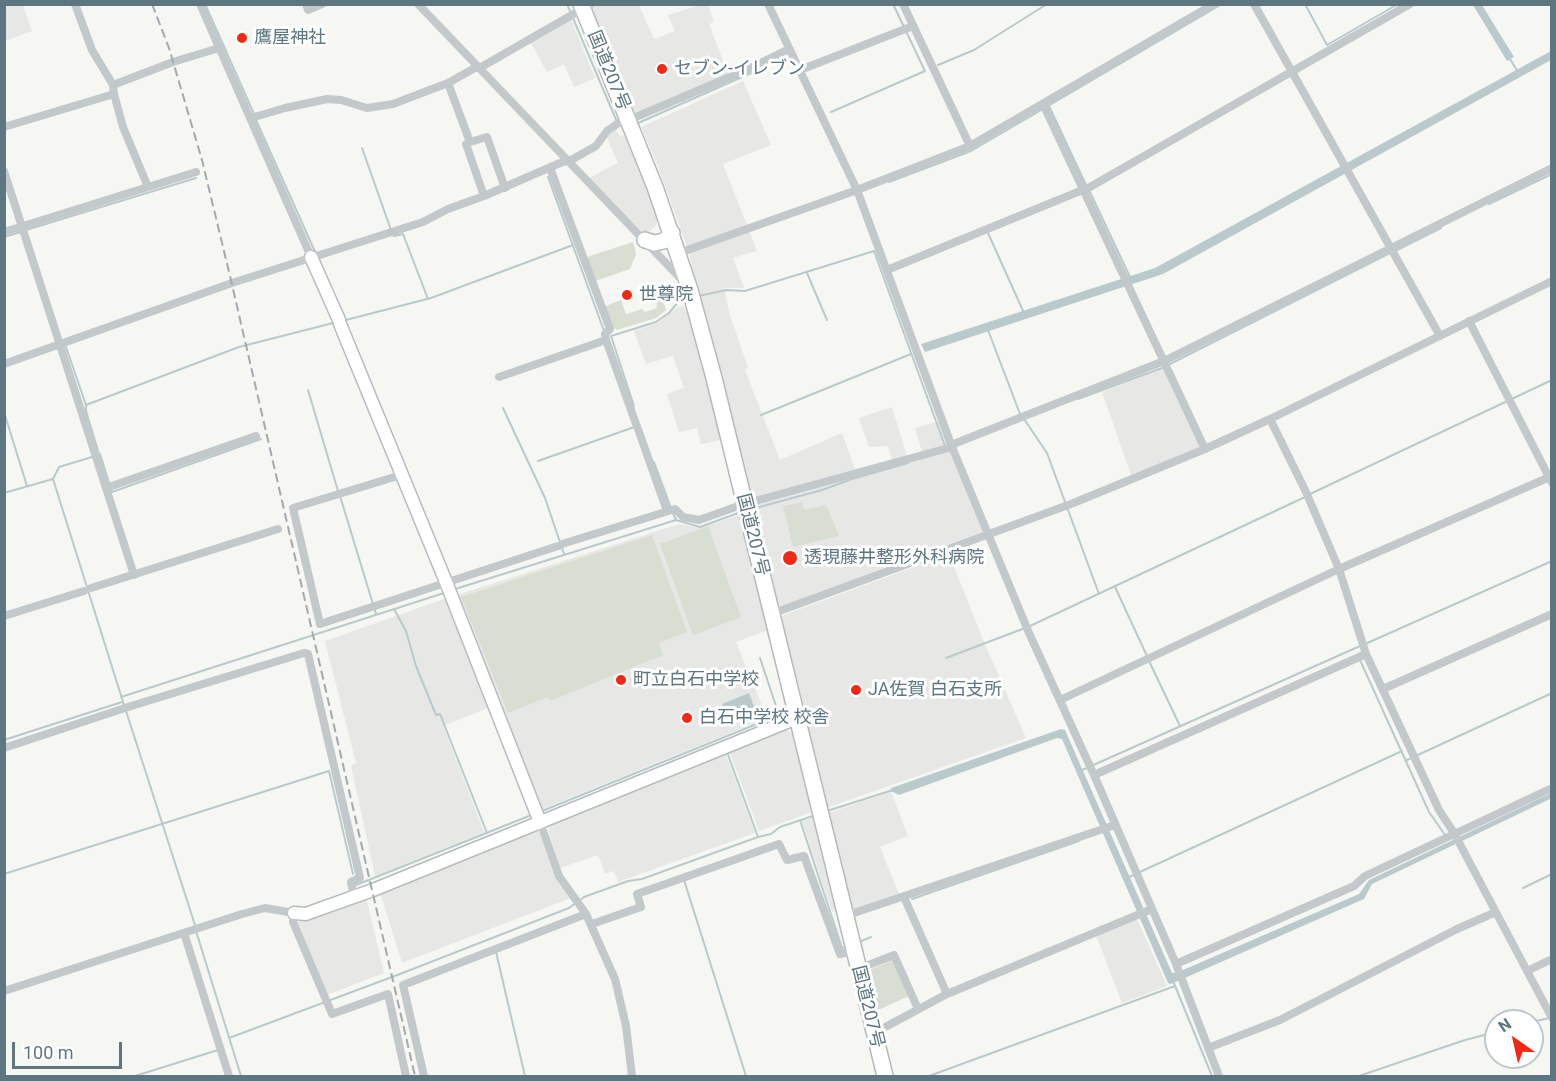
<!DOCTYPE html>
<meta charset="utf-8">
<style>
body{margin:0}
#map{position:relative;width:1556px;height:1081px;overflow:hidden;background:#f6f6f2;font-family:Roboto,sans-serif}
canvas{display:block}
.frame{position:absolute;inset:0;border:6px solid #5e7680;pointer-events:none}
.north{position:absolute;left:1484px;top:1009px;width:60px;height:60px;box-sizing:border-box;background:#fff;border:2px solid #bfc8cc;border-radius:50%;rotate:326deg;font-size:16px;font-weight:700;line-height:24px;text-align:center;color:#5e7680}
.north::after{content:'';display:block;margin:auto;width:21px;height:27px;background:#f42814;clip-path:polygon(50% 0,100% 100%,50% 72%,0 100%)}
.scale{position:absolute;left:12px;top:1042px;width:110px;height:27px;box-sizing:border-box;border:3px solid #5e7680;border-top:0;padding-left:8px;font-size:18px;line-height:21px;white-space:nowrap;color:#5e7680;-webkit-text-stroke:4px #fff;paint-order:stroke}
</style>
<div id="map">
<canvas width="1556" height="1081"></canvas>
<div class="frame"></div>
<div class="north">N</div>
<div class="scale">100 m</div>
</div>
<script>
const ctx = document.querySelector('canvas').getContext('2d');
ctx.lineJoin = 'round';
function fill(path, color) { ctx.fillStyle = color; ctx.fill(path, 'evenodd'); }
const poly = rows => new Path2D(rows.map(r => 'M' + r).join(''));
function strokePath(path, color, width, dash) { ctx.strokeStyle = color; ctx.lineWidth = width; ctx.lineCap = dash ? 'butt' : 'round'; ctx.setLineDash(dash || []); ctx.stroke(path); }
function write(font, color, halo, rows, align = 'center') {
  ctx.font = font + ' Roboto,"Noto Sans JP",sans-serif'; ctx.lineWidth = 6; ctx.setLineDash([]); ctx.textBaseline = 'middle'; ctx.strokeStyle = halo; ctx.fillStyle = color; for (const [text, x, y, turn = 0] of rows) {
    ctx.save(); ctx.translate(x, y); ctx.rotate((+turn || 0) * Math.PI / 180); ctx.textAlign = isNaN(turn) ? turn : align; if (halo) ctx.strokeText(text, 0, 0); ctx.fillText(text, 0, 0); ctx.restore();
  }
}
fill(poly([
 [4,5,23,5,32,31,5,41],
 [596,5,639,5,654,39,675,31,668,15,700,5,708,5,714,22,709,24,728,74,635,115,591,7],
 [571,19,595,78,574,87,564,64,547,72,531,43],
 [743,81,771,145,723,164,757,251,733,258,744,288,724,288,730,316,748,367,745,370,780,460,842,433,855,469,892,459,888,446,869,447,859,418,892,407,907,456,922,452,915,428,939,421,984,531,782,606,777,604,734,446,707,324,687,247,657,164,641,127],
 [615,129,620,136,624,135,659,218,656,226,649,232,641,231,589,178,618,163,607,138],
 [684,306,694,329,721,440,701,444,697,428,679,432,667,394,684,388,673,356,646,364,634,331,658,323,678,307],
 [1166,367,1202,446,1131,475,1102,392],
 [740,515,768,630,736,642,767,718,542,809,457,595,679,524,700,528],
 [949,554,984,642,1026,738,826,808,805,728,808,725,797,677,790,667,780,626,781,618,784,615],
 [447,598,490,707,443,726,484,832,375,876,351,766,356,763,325,641],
 [783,729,794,734,812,812,759,831,729,750],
 [725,752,755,833,618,882,614,871,605,874,598,855,560,868,548,829,550,823],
 [891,792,908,836,880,847,900,897,850,912,825,814],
 [814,817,838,910,832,912,802,821],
 [532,830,540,833,571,898,402,963,380,892],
 [366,897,384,973,326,995,296,923],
 [1137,919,1167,986,1122,1003,1096,935]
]), '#e7e7e5');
fill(poly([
 [633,242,636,254,630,269,595,281,587,257],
 [662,297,666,310,656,318,617,330,612,327,605,308,608,305,621,300,626,314,642,309,645,312,657,308,656,299],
 [802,502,804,510,826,505,839,536,793,547,783,506],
 [708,526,741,617,693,635,660,544],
 [652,535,687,632,659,643,663,655,550,701,548,697,508,713,461,597],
 [893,960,909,996,874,1012,864,972]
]), '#d8ded2');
fill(poly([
 [1473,5,1482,5,1514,57,1507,61],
 [1551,51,1551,60,1163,274,925,352,921,344,1155,268],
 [749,693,756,711,730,722,722,704],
 [1061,729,1065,730,1172,973,1176,973,1359,894,1369,880,1551,793,1552,798,1372,884,1364,899,1171,984,1168,983,1062,739,1057,738,899,795,891,791,891,788]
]), '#bacacc');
strokePath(poly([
 [205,4,254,114],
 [567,4,617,122],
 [1305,4,1327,45,1398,4],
 [1510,59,1518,72],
 [938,65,974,50,1047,4],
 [1048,106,1222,4],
 [1049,106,1086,185],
 [831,112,925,71,893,4],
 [256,120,316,254],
 [636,124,751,73],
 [362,148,391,230],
 [548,177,604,331],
 [889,182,971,151,1043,109],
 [1089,190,1130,277],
 [1489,204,1552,174],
 [26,230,196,178],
 [988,233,1024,313],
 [393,235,394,236,403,234,428,299],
 [4,237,21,232],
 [1395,251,1441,228],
 [807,273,827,320],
 [698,296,727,290,745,291,874,251,945,446],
 [339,306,346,320],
 [342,321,431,298,573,245],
 [988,330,1020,414],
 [66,347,86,405,239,347,337,322],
 [308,390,338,491],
 [1078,399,1162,368,1390,253],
 [86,405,86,411,99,454],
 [634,406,611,336,656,322,669,313,679,301,687,299],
 [503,408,545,498,564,554],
 [4,412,27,486],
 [761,415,911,354],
 [1024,419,1047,453,1099,594],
 [100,454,112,492,261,439],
 [538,461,640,425],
 [654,462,671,508],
 [53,479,59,467,92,457],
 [4,493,53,479,124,705],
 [1310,494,1552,380],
 [340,496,376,614],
 [752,509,822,490,852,479,908,463],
 [673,513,676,520],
 [1115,587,1147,656],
 [452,590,676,520,700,527,741,512],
 [394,609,406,631,416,666,436,715,440,714,487,833],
 [1030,626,1305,497],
 [1365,644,1552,561],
 [946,658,1025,628],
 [1360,660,1429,812,1445,835],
 [1149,661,1180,726],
 [121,697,444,593],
 [126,711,195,925],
 [4,740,122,702],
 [1407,760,1552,693],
 [1080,771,1360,646],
 [542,811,779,715,760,658],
 [827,811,893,790],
 [800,820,842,948,848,946],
 [758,837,771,834,780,827,816,815],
 [4,874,329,771,353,874],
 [1127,878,1402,751],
 [684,880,746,1076],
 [356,885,534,814],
 [1523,888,1552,874],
 [912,899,1079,841],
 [196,931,241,1076],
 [859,942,871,937],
 [496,952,525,1076],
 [1173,981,1212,1076],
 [1532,1022,1549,1018],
 [229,1038,400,974,569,908,584,897,628,881,642,879,758,837,727,752],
 [135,1076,218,1050],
 [929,1076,1175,986],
 [1359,1076,1465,1040,1496,1032]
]), '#bacacc', 2);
const secondary = poly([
 [311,257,339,320],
 [340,324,446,582,540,822],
 [294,913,306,914,314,911,373,890,797,718]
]);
const highway = poly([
 [581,4,655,187,690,290,714,378,885,1076],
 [645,240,654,243,664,241,672,233]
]);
strokePath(secondary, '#b5bcbf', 15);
strokePath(highway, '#b5babc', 18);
strokePath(poly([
 [75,4,92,50,113,85,173,62,219,48],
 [200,4,311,257],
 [306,4,308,10,322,4],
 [418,4,683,281],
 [768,4,857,190,952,447,1029,633,1094,775,1176,964,1219,1076],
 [903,4,970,146],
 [1254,4,1440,336],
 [800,70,913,26],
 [448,83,470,142,487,137,505,188],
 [1043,104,1205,449],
 [251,118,285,108,327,99,341,100,367,108,393,104,448,83,473,69,483,66,591,4],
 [4,127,114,94],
 [470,142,466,144,484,196],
 [550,168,610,329,605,334,606,340,636,424],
 [4,171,134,575],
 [148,187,196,172],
 [4,232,148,187,123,127,114,94,113,85],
 [679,253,857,190,970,146,1214,4],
 [887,270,1090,187,1410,4],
 [1469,321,1552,483],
 [4,364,232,283,423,222,448,209,484,196,560,163,573,159,596,146,607,131,620,122,636,117,744,71,789,49],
 [499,377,606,340],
 [1270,419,1306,492,1339,569,1366,654,1439,810,1454,833,1552,1018],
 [638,429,667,511],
 [401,475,293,508,320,624,558,546],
 [106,488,256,436],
 [562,544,675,509,683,517,699,520,744,504,952,447,956,443,1164,361,1552,168],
 [91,588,278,529],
 [771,614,1071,504,1205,449,1270,419,1552,281],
 [4,616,84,591],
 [1383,689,1552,614],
 [1060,700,1339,569,1552,476],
 [4,748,128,707,304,653,308,654,360,878,351,882,354,897],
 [1094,775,1366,654],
 [540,822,559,876,586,914,615,979,626,1026,632,1076],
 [904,897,947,994],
 [845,916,1115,825],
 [592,924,641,907,637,894,779,844,787,860,804,856,840,954,854,951],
 [184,933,229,1076],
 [1176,964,1354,886,1365,876,1552,788],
 [858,969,894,955,918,1009],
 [1527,971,1552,959],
 [4,991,242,914,265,908,294,913,293,922,332,1014,388,994,406,1076],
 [874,1033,947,994,1152,909],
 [1208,1048,1280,1020,1457,929,1496,912],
 [424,1076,403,985,586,914]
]), '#c3c8cb', 8);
strokePath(secondary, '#fff', 12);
strokePath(highway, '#fff', 15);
strokePath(poly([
 [152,4,169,48,202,160,230,276,415,1076]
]), '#a1aaae', 2, [9, 4.5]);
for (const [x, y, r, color] of [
 [242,38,6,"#f42814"],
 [662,69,6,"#f42814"],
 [627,295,6,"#f42814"],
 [790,558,8,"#f42814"],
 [621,680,6,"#f42814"],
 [856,690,6,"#f42814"],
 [687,718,6,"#f42814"]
]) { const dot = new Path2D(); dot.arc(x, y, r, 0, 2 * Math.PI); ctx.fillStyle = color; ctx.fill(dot); strokePath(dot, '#fff', 2); }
write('18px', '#5e7680', '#fff', [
 ["鷹屋神社",254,38],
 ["セブン-イレブン",674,69],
 ["世尊院",639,295],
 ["透現藤井整形外科病院",804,558],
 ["町立白石中学校",633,680],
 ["JA佐賀 白石支所",868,690],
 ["白石中学校 校舎",699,718]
], 'left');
write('18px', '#5e7680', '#fff', [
 ["国道207号",608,71,68],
 ["国道207号",752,535,76],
 ["国道207号",867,1007,76]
]);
</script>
